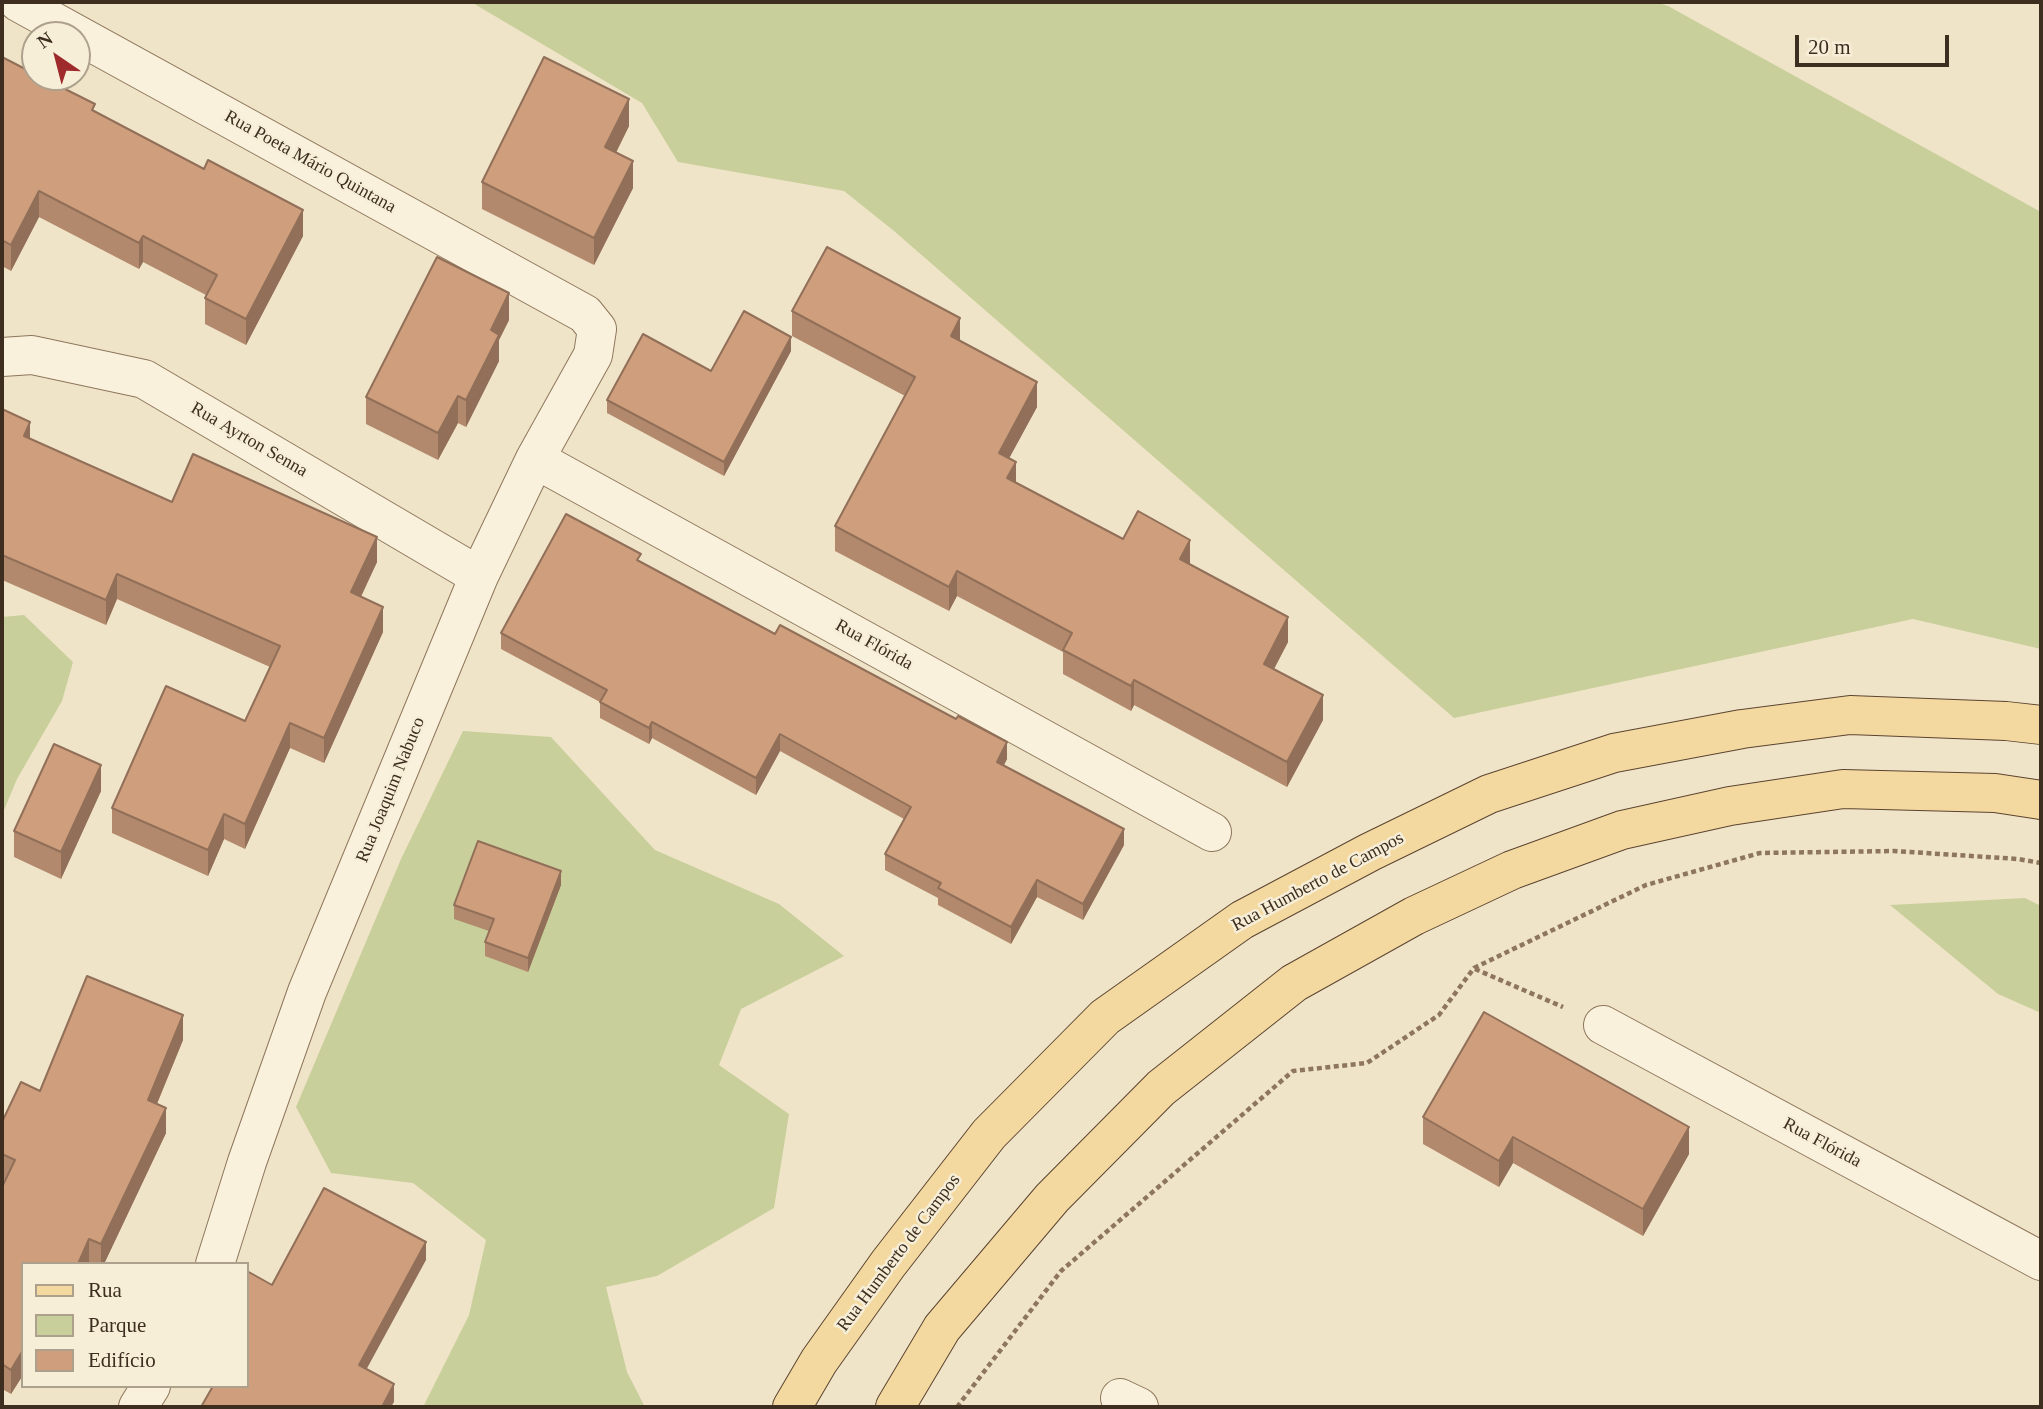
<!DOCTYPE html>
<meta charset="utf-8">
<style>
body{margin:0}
#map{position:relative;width:2043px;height:1409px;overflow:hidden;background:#f0e4c8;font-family:"Times New Roman",serif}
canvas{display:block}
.frame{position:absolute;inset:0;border:4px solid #3d2e20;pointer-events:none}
.legend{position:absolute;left:21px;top:1262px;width:228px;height:126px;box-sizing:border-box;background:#f7eed8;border:2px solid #ada18e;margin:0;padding:9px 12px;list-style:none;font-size:21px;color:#3d2e20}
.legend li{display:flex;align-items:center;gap:14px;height:35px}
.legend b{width:35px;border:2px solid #ada18e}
.north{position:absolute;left:21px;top:21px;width:70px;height:70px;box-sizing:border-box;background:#f7eed8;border:2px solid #ada18e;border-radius:50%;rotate:325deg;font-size:19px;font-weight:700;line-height:28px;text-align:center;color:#3d2e20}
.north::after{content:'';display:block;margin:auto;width:24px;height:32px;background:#9e2a2b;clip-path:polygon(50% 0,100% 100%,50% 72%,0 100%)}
.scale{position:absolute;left:1795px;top:35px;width:154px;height:32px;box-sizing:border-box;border:4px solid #3d2e20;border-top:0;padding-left:9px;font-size:21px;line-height:24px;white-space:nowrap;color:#3d2e20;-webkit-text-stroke:5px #f7eed8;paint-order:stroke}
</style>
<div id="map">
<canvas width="2043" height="1409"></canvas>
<div class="frame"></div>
<ul class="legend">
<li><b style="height:9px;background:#f3d9a0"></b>Rua</li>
<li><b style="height:19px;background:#c9cf9b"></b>Parque</li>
<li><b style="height:19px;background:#cf9f7d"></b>Edifício</li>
</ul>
<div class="north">N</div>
<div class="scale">20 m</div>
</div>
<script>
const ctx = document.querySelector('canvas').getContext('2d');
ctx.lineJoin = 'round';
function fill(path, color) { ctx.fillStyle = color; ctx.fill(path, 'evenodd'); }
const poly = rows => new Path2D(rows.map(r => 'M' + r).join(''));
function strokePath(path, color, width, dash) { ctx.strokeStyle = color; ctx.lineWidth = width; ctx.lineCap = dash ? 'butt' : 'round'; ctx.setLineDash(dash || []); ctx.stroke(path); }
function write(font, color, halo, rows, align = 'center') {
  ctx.font = font + ' "Times New Roman",serif'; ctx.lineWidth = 5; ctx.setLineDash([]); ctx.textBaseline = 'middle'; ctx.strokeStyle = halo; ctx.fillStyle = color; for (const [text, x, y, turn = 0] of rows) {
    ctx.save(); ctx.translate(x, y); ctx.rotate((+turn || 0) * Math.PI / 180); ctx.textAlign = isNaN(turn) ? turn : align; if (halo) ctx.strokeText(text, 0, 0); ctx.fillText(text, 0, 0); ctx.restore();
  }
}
fill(poly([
 [471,2,1656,2,1668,6,2041,212,2041,649,1913,619,1454,718,894,231,844,191,678,162,642,103],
 [24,615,73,662,62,701,17,779,2,815,2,617],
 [463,731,551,737,655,850,779,904,844,956,741,1009,719,1065,789,1114,774,1208,657,1276,606,1287,627,1372,645,1407,423,1407,469,1315,486,1240,413,1183,331,1173,296,1107,401,859],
 [2025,898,2041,906,2041,1013,1998,994,1890,905]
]), '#c9cf9b');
const minor = poly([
 [18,2,585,314,597,329,593,355,535,459,479,576,307,992,247,1162,215,1264],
 [2,357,32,355,144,379,479,576],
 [535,459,1212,832],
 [1603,1025,2041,1261],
 [1120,1398,1139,1407],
 [138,1407,151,1386]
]);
const major = poly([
 [792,1407,819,1361,888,1264,989,1134,1105,1017,1242,920,1370,852,1489,794,1614,753,1742,729,1850,715,2006,721,2041,725],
 [895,1407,942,1328,1052,1198,1161,1088,1294,983,1414,916,1512,870,1622,830,1730,806,1843,789,1995,793,2041,800]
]);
strokePath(minor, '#8d765c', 40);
strokePath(major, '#5b4430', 40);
strokePath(poly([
 [1475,969,1563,1007],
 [957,1407,1061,1271,1293,1071,1367,1063,1439,1015,1474,968,1646,885,1760,853,1894,851,2018,859,2041,863]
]), '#8d765c', 4.5, [5, 3.5]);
strokePath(minor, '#faf1dc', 38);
strokePath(major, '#f3d9a0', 38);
fill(poly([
 [2,57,95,111,204,169,303,236,246,345,205,324,205,298,206,295,143,262,139,269,39,217,11,271,2,266],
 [629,126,616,153,633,188,594,265,482,209,482,182],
 [792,311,960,341,1037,407,1009,458,1016,482,1123,539,1190,565,1288,642,1274,669,1323,720,1287,787,1134,705,1131,711,1063,674,1063,652,957,596,949,611,835,551,835,526,905,396,792,336],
 [509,320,499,340,499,361,466,427,458,423,438,460,366,424,366,397],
 [791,351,724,476,607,413,607,400,711,371],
 [2,409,30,439,172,502,377,562,361,597,383,632,324,763,290,748,245,849,224,839,208,876,112,833,112,808,245,721,270,667,117,599,106,625,2,580],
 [641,562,1007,759,1004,765,1124,845,1083,920,1037,897,1011,944,938,905,938,898,885,870,885,854,904,819,780,751,756,795,652,738,649,744,600,718,600,702,501,649,501,633],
 [101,791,61,879,14,857,14,831],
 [561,885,528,972,485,956,485,942,489,931,454,919,454,905],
 [183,1040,157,1104,166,1133,104,1264,23,1264,23,1375,11,1394,2,1389,2,1187,5,1180,2,1178,2,1122,40,1091],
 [1423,1117,1689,1154,1643,1236,1513,1163,1499,1187,1423,1144]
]), '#b2896c');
fill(poly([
 [629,99,629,126,605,174,605,147],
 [633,161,633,188,594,265,594,238],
 [39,191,39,217,11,271,11,245],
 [303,210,303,236,246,345,246,319],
 [143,236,143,262,139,269,139,243],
 [509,293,509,320,499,340,499,361,466,427,466,400,491,330],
 [960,318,960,342,951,336],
 [791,337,791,351,724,476,724,462],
 [1037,382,1037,407,999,477,999,453],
 [458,396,458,423,438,460,438,433],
 [30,422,30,447,24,436],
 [1016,462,1016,486,1007,478],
 [377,537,377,562,351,617,351,592],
 [1190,540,1190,564,1180,559],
 [957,571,957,596,949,611,949,587],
 [117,574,117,599,106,625,106,600],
 [383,607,383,632,324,763,324,738],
 [1288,617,1288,642,1264,688,1264,664],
 [1134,680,1134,705,1131,711,1131,686],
 [1323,695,1323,720,1287,787,1287,762],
 [652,722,652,738,649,744,649,728],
 [290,723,290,748,245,849,245,824],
 [780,734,780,751,756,795,756,778],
 [1007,742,1007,759,997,778,997,762],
 [101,765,101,791,61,879,61,852],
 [224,814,224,839,208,876,208,850],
 [1124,829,1124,845,1083,920,1083,904],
 [561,871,561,885,528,972,528,958],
 [1037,880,1037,897,1011,944,1011,927],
 [183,1015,183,1040,148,1125,148,1100],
 [166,1108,166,1133,104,1264,101,1264,101,1244],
 [1689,1127,1689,1154,1643,1236,1643,1209],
 [1513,1137,1513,1163,1499,1187,1499,1161],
 [89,1239,89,1263,78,1264],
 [426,1242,426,1260,359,1383,359,1365],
 [23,1350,23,1375,11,1394,11,1370],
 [394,1384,394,1402,391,1407,382,1407]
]), '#916f58');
const building = poly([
 [2,57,35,74,35,77,41,77,95,104,92,110,204,169,208,160,303,210,246,319,205,298,217,275,143,236,139,243,39,191,11,245,2,240,2,57],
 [544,57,629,99,605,147,633,161,594,238,482,182,544,57],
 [827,247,960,318,951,336,1037,382,999,453,1016,462,1007,478,1123,539,1138,511,1190,540,1180,559,1288,617,1264,664,1323,695,1287,762,1134,680,1131,686,1063,650,1072,633,957,571,949,587,835,526,915,377,792,311,827,247],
 [437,257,509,293,491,330,499,335,466,400,458,396,438,433,366,397,437,257],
 [744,311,791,337,724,462,607,400,643,334,711,371,744,311],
 [2,409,30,422,24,436,172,502,193,454,377,537,351,592,383,607,324,738,290,723,245,824,224,814,208,850,112,808,166,686,245,721,280,646,117,574,106,600,2,555,2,409],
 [566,514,641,554,637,560,775,634,780,625,956,719,958,716,1007,742,997,762,1124,829,1083,904,1037,880,1011,927,938,888,941,883,885,854,911,807,780,734,756,778,652,722,649,728,600,702,607,690,501,633,566,514],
 [54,744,101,765,61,852,14,831,54,744],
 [478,841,561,871,528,958,485,942,494,919,454,905,478,841],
 [87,976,183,1015,148,1100,166,1108,101,1244,89,1239,78,1264,23,1264,23,1350,11,1370,2,1364,2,1187,15,1160,2,1154,2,1122,21,1082,40,1091,87,976],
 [1484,1012,1689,1127,1643,1209,1513,1137,1499,1161,1423,1117,1484,1012],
 [324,1188,426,1242,359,1365,394,1384,382,1407,201,1407,213,1386,247,1386,247,1271,272,1285,324,1188]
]);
fill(building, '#cf9f7d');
strokePath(building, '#916f58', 2);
write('18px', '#3d2e20', '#f7eed8', [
 ["Rua Poeta Mário Quintana",310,162,29],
 ["Rua Ayrton Senna",249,440,30],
 ["Rua Flórida",874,645,29],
 ["Rua Joaquim Nabuco",391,790,-68],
 ["Rua Humberto de Campos",1318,882,-28],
 ["Rua Flórida",1822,1143,28],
 ["Rua Humberto de Campos",899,1253,-53]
]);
</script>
